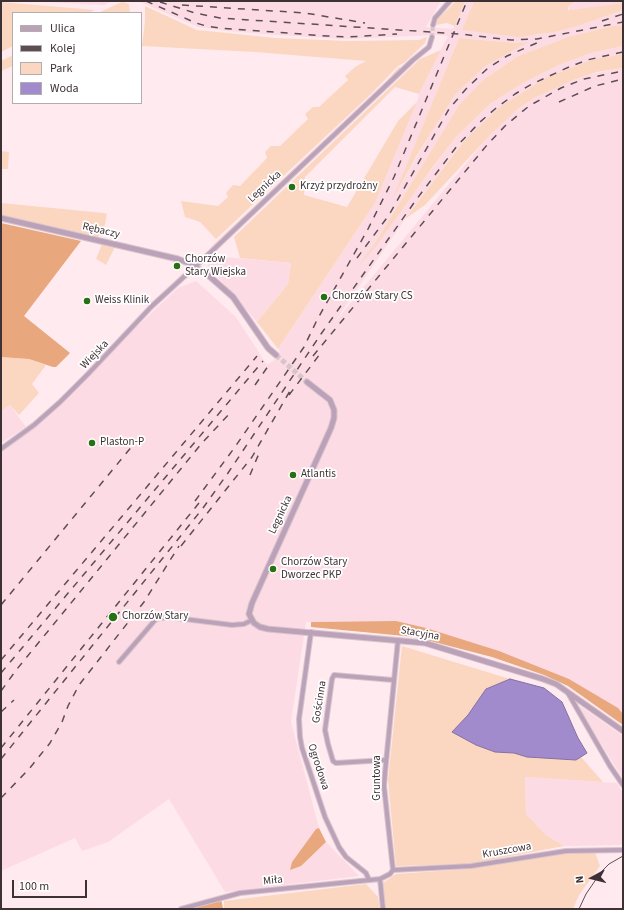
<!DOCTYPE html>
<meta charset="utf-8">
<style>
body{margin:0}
#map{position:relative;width:624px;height:910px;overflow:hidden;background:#ffeaf0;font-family:"Source Sans 3",sans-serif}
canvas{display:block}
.frame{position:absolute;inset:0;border:2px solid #3e3135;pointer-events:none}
.legend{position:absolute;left:12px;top:12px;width:130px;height:92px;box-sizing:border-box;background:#fff;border:1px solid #b2adae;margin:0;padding:5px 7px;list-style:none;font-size:12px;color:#3e3135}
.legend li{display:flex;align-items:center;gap:8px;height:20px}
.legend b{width:20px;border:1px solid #b2adae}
.north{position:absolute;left:572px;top:858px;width:40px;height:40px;-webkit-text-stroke:3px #fff;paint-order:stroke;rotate:263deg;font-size:11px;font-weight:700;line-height:16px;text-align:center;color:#3e3135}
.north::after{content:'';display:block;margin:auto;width:14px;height:18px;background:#3e3135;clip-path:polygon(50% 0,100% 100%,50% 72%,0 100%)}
.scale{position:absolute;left:12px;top:880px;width:75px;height:18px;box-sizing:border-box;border:2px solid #3e3135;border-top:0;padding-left:5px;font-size:12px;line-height:14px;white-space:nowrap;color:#3e3135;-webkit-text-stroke:3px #fff;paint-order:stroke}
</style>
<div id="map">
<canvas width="624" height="910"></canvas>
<div class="frame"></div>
<ul class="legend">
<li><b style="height:5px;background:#bba2b9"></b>Ulica</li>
<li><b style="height:5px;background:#5d4e53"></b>Kolej</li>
<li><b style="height:11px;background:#fbd7c1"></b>Park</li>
<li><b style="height:11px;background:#a28bcc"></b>Woda</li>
</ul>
<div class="north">N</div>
<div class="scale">100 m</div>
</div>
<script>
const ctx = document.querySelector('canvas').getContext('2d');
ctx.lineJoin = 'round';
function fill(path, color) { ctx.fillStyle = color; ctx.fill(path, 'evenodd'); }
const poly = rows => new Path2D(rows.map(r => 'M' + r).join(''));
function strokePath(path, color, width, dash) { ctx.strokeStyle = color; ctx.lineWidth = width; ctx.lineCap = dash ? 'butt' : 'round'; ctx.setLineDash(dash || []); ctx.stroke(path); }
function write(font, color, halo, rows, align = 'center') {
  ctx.font = font + ' "Source Sans 3",sans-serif'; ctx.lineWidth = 3.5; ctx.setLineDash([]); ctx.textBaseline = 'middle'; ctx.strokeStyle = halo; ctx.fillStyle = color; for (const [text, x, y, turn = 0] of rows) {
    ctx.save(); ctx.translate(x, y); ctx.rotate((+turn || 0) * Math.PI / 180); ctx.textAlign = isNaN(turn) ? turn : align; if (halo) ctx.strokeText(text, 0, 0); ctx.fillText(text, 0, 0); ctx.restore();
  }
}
fill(poly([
 [29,1,112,1,104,5],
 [138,1,441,1,426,27,453,29,465,1,474,1,462,30,538,35,581,25,623,10,623,26,612,26,568,37,518,56,483,80,459,105,375,243,361,263,456,137,490,104,523,83,559,65,591,53,623,46,623,54,594,59,463,141,405,219,334,323,487,138,509,116,534,98,564,83,591,74,623,68,623,714,617,708,569,679,396,621,306,622,291,722,319,828,316,829,292,862,291,869,301,866,326,842,359,876,225,892,169,799,108,842,82,851,75,838,1,871,1,454,178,288,196,281,236,317,267,365,274,360,280,351,278,349,375,203,417,102,419,94,448,36,437,35,345,39,276,35,228,31,198,27],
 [459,38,516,43,527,42,484,67,454,96,440,117,394,196],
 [577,1,623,1,623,3,569,10,568,6,572,5],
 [213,256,291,263,288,284,257,322,208,266,210,261],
 [10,405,26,427,1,443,1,411],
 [580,706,623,736,623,779,578,707],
 [525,777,617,783,623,793,623,845,564,846,546,835,526,814]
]), '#fddbe5');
fill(poly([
 [456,1,465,1,455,26,447,23,436,25,438,19],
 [474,1,576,1,571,5,568,6,568,10,623,3,623,10,581,25,555,32,519,37,462,30],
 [1,2,95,10,88,13,13,13,13,46,1,52],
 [122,2,129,4,130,13,98,13],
 [145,6,197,30,275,38,347,41,419,40,427,37,425,43,405,62,398,66,371,94,216,239,200,222,185,217,181,201,218,206,228,197,226,193,233,185,240,186,267,158,265,152,271,146,280,146,308,119,305,114,313,107,319,107,348,80,345,76,355,67,366,61,255,52,142,46,145,21],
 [612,26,623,26,623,46,591,53,559,65,523,83,490,104,456,137,432,168,376,246,356,269,375,243,459,105,483,80,518,56,568,37],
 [459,38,516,43,528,42,484,67,454,96,417,155,392,200],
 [441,50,419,94,395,87,305,177,304,195,347,207,398,121,417,102,375,203,278,349,257,322,288,284,291,263,240,258,234,237,420,59],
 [623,54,623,68,597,72,573,80,534,98,518,109,492,133,425,205,405,219,463,142,500,107,546,78,594,59],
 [13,55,13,66,1,71,1,61],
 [399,67,402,68,210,249,211,247,382,86],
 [1,151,9,152,8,169,1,169],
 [1,203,104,213,107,214,104,229,98,237,1,215],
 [102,244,115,247,106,265,96,259],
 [1,357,29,359,46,365,32,384,39,393,19,415,10,405,1,411],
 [402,646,510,679,486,689,468,715,453,732,476,745,495,752,514,753,527,757,576,760,581,757,603,782,525,777,526,814,546,835,564,846,469,864,396,866,388,780],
 [595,852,600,866,579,895,573,909,385,909,383,883,396,874,468,869,541,855],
 [366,884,378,897,380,909,224,909,224,901]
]), '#fbd7c1');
fill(poly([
 [1,223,81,241,24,316,70,353,56,367,53,367,29,359,1,357],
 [396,621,426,628,499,651,569,679,618,708,623,714,623,725,568,686,544,675,492,657,415,637,311,627,311,622],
 [319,828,326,842,301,866,290,870,292,862,316,829],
 [221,898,223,909,192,909]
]), '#e8a77d');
const water = poly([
 [510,679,544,688,562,702,578,738,587,753,576,760,527,757,514,753,495,752,476,745,452,732,468,715,486,689,510,679]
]);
fill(water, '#a28bcc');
strokePath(water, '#84709f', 1);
strokePath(poly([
 [432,37,433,25]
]), '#d8c5cb', 4, [4, 2]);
strokePath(poly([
 [276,355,307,382]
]), '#d8c5cb', 5, [5, 2.5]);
const minor = poly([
 [433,25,435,18,450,1],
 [1,449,34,425,60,402,89,373,152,306,212,251,413,60,429,47,432,37],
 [311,632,299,719,300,737,302,748,325,817,339,847,346,857,366,873,369,880],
 [119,662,156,619,168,617,232,625,244,624,252,620],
 [568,693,610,766,623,785],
 [386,760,336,763,333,761,328,744,325,730,332,679,334,675,393,680],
 [393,870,471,866,566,851,623,850],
 [380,879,383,909],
 [181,909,240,893,380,879,390,874,393,870,384,786,385,773,398,640]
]);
const tertiary = poly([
 [1,218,178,259,191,264,208,275,233,297,268,348,276,355],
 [307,382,330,400,334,410,334,418,331,428,252,603,249,614,254,623,260,627,268,629,425,643,543,679,556,684,623,731]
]);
strokePath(minor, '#d8c5cb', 6);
strokePath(tertiary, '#d8c5cb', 7);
strokePath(minor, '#bba2b9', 4);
strokePath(tertiary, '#bba2b9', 5);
strokePath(poly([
 [579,909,586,894,601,872,609,864,623,856]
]), '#5d4e53', 1);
strokePath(poly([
 [146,1,196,23,206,26,219,28,327,36,348,37,397,34],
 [160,2,195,13,220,18,460,34,511,40,537,39,623,22],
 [182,5,305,13,365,23],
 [602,21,623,14],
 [559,102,595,86,623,79],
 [357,258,389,215,449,109,466,89,488,68,507,56,539,42],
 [313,356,487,145,505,126,529,106,561,88,584,79,623,71],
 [255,385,271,362],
 [289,395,320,354],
 [250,475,260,451],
 [195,501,235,447,304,347,317,320,368,229,394,177,467,1],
 [181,546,252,457,291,389],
 [1,605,133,445],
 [1,660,257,356],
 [1,673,263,361],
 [1,691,17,669,202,443,231,412],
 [1,712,14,700],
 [1,748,203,498],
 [1,759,179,538,203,508,228,473,321,334,416,200,457,146,480,122,495,109,515,94,532,84,569,67,587,60,623,52],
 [1,798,29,769,50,743,62,722,68,706,79,685,144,602,179,546]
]), '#5d4e53', 1.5, [7, 7]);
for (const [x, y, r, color] of [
 [292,187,4,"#287113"],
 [177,266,4,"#287113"],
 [324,297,4,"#287113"],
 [87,301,4,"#287113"],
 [92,443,4,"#287113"],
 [293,475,4,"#287113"],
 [273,569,4,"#287113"],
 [113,617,5,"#287113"]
]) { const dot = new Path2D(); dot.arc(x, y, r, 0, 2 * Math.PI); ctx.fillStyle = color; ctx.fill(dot); strokePath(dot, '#fff', 1.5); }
write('11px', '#3e3135', '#fff', [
 ["Legnicka",265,187,-43],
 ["Rębaczy",101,231,13],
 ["Wiejska",95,355,-46],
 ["Legnicka",281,515,-65],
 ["Stacyjna",420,634,10],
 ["Gościnna",320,702,-81],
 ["Ogrodowa",318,767,72],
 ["Gruntowa",378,778,-90],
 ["Kruszcowa",507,851,-10],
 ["Miła",273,881,-6]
]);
write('11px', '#3e3135', '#fff', [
 ["Krzyż przydrożny",300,187],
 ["Chorzów",185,260],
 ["Stary Wiejska",185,273],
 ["Chorzów Stary CS",332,297],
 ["Weiss Klinik",95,301],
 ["Plaston-P",100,443],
 ["Atlantis",301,475],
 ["Chorzów Stary",281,563],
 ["Dworzec PKP",281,576],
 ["Chorzów Stary",122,617]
], 'left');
</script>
